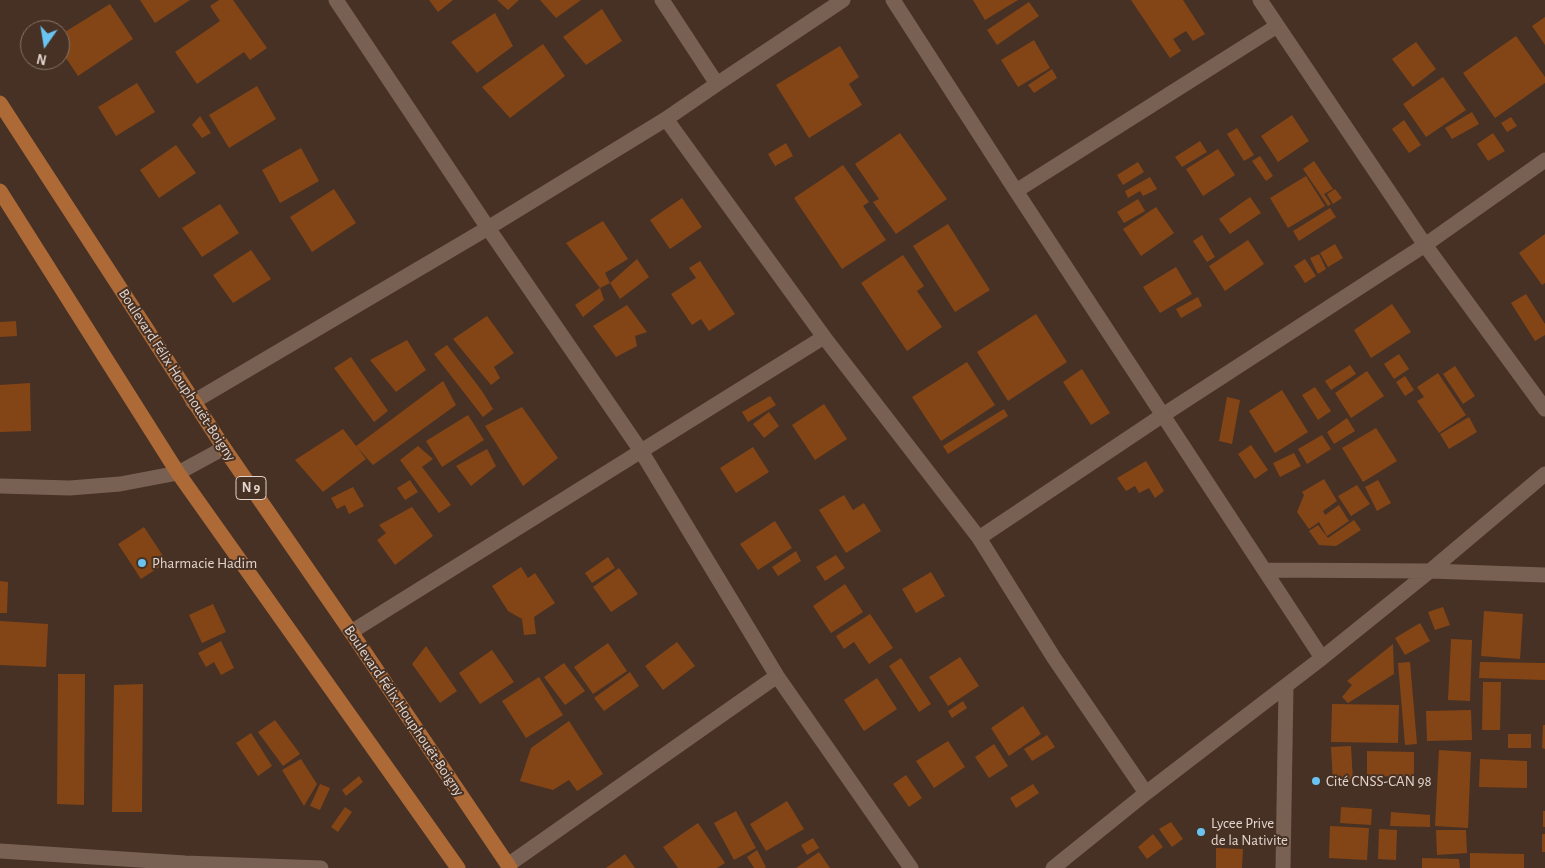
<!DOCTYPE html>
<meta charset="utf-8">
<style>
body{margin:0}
#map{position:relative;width:1545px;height:868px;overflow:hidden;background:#463124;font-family:"Alegreya Sans",sans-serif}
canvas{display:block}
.north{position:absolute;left:20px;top:20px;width:50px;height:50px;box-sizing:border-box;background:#463124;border:1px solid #857368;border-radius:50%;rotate:193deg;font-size:14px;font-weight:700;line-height:20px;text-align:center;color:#e3d5cd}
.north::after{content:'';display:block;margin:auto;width:18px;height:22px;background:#6ac3f1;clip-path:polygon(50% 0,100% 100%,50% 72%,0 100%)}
</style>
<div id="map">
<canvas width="1545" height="868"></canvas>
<div class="north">N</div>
</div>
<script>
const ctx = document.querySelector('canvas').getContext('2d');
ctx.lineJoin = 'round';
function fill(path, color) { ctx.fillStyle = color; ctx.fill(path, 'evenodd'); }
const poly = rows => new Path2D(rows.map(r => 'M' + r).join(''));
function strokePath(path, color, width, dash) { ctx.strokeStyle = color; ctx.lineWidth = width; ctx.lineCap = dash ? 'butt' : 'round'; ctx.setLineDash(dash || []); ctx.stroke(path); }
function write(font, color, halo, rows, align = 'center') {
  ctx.font = font + ' "Alegreya Sans",sans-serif'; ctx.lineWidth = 4; ctx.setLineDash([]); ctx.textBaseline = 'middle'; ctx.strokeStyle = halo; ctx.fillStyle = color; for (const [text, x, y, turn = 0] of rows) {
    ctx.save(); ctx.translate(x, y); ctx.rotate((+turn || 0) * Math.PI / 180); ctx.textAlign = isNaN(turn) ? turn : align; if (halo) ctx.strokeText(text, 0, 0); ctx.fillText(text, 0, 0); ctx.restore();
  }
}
fill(poly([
 [140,0,190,0,155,23],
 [219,0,233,0,267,48,250,60,244,52,197,84,175,52,220,21,210,6],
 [429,0,453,0,438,12],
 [497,0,519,0,508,10],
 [540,0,581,0,556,18],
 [973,0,1018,0,985,20],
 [1131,0,1183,0,1205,34,1193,41,1186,31,1173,39,1181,51,1170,58],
 [1029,2,1039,16,997,45,987,30],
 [110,4,133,39,78,76,60,49,60,35],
 [602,9,622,41,586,65,563,37],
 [495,13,513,46,477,73,451,42],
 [1545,17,1545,45,1532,26],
 [1516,36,1545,77,1545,83,1495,118,1463,73],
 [1034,40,1050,68,1018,87,1001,60],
 [1416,42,1436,69,1413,87,1392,59],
 [543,44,565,76,510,118,482,87],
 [840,46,859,77,849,84,862,105,809,138,776,85],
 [1052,69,1057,78,1034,93,1028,85],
 [1443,77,1466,110,1426,137,1403,104],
 [137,83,155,112,116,136,98,107],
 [257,86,276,119,229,148,209,115],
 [1472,112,1479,124,1452,139,1445,128],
 [1292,115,1309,141,1278,162,1261,136],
 [200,116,211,133,202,138,192,125],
 [1511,117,1517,126,1507,132,1501,123],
 [1404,120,1421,145,1409,153,1392,129],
 [1237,128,1254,155,1244,161,1227,134],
 [900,133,947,199,896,234,873,202,879,199,855,164],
 [1493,133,1505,151,1488,161,1477,144],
 [1200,141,1207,152,1182,167,1175,157],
 [786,143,793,156,775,166,768,154],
 [176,145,196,173,159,198,140,170],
 [301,148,319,181,280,203,262,170],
 [1218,149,1235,175,1203,196,1186,169],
 [1260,156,1273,176,1266,181,1252,161],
 [1314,161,1333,189,1324,194,1331,204,1328,206,1303,169],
 [1138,162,1144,172,1123,185,1117,175],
 [843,165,869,202,863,206,886,240,842,269,794,198],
 [1306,176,1325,206,1288,228,1270,198],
 [1150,177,1157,189,1143,196,1140,191,1128,198,1125,191],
 [334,189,356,223,312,252,290,217],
 [1335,189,1342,198,1333,204,1327,194],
 [1250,197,1261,213,1230,234,1219,219],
 [682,198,702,227,670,249,650,220],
 [1138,199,1145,211,1124,223,1117,212],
 [220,204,239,233,202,257,182,228],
 [1156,207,1174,233,1141,256,1123,229],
 [1330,208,1336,217,1299,241,1293,231],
 [603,221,628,259,605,273,610,283,637,259,649,277,620,299,610,283,600,288,566,243],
 [948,224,990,290,955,312,913,246],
 [1545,234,1545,283,1542,285,1519,253],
 [1202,235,1215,257,1207,262,1193,241],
 [1248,240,1264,264,1225,291,1209,266],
 [1335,244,1343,258,1328,267,1320,253],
 [251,250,271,279,233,303,213,275],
 [1319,254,1326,269,1318,274,1310,258],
 [903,255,924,286,917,291,942,327,907,351,861,283],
 [1305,259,1316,276,1305,283,1294,266],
 [700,261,735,314,709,331,701,319,692,325,671,294,696,278,689,268],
 [1176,267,1192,294,1160,313,1143,287],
 [600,288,604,300,583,317,575,305],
 [1526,294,1545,324,1545,335,1535,341,1511,303],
 [1198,297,1202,306,1181,318,1176,309],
 [1392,304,1411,332,1371,358,1354,330],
 [627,305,647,332,635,336,637,346,616,357,593,326],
 [1036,314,1067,362,1008,401,977,352],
 [487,316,514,353,494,367,500,378,491,385,453,339],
 [16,321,17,336,0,337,0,322],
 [407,340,426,370,396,392,370,360],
 [447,345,482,391,493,409,483,417,434,354],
 [1399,354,1409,369,1394,379,1384,364],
 [351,357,388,411,374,422,334,368],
 [967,362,995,405,941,441,912,397],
 [1350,365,1356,374,1331,390,1325,381],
 [1455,366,1475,396,1463,404,1443,374],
 [1082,369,1110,413,1091,425,1063,382],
 [1367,371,1384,396,1351,418,1335,393],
 [1438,373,1466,415,1439,433,1417,401,1424,397,1417,387],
 [1405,376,1414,390,1405,396,1396,382],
 [443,381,456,405,373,465,356,446,366,459,323,492,295,460,343,429,356,446],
 [30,383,31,431,0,432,0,385],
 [1315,387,1331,411,1318,420,1302,395],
 [1282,390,1308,432,1275,453,1249,411],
 [770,396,776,405,748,422,742,412],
 [1227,397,1240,400,1232,444,1219,441],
 [824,404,847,439,815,460,792,425],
 [522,407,558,458,523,486,485,426],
 [1004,409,1008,416,948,454,943,446],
 [769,412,779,426,764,438,753,424],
 [468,415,484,440,442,467,426,441],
 [1469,417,1477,432,1449,449,1440,434],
 [1347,418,1355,431,1334,444,1327,432],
 [1376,428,1397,461,1363,482,1342,448],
 [1322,435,1331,449,1307,464,1298,449],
 [1251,445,1268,470,1255,479,1238,454],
 [418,446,433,459,422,467,451,505,439,513,400,460],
 [753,447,769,472,736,493,720,468],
 [487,449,496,466,471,486,456,466],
 [1294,453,1301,466,1280,477,1273,463],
 [1146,461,1164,491,1155,498,1149,488,1139,493,1135,486,1126,491,1117,478],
 [1324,479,1337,501,1323,511,1325,515,1339,505,1349,521,1327,536,1319,522,1309,529,1297,512,1304,495,1302,492],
 [410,480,418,492,405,500,397,488],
 [1378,480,1391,503,1377,511,1365,487],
 [1357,485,1370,504,1351,516,1338,496],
 [353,487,364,506,349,514,345,505,337,509,331,498],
 [844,495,853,510,864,503,881,531,846,553,819,510],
 [412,507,433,536,395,565,377,540,386,533,379,525],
 [1354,520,1361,530,1336,546,1319,545,1309,531,1318,525,1328,538],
 [775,521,792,548,758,570,740,544],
 [144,527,167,562,141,579,118,544],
 [796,551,801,561,778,576,772,567],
 [836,555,845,568,825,581,816,567],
 [608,557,615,568,592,583,585,573],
 [521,567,528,578,535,573,555,603,534,617,536,634,524,635,522,619,508,611,492,586],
 [619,568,638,594,611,612,593,587],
 [931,572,945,596,916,613,902,589],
 [0,581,8,582,7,613,0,613],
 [845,584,863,612,831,633,813,606],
 [213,604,226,632,202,643,189,615],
 [1443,607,1450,625,1435,630,1428,612],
 [1484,611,1523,614,1520,659,1481,656],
 [870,614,893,648,869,664,854,642,844,649,836,636],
 [0,621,48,624,46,667,0,665],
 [1420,623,1430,641,1405,655,1395,638],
 [1451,639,1472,640,1470,701,1448,700],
 [221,641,234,668,221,675,214,662,206,667,198,653],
 [677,642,695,666,663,690,645,666],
 [608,643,627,671,593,694,574,667],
 [1393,644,1394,674,1348,703,1342,697,1352,685,1347,681],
 [426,646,457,691,440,703,412,664],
 [492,650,514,682,480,704,459,673],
 [960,657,979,686,948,706,929,677],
 [901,658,931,704,919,712,889,666],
 [1410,662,1417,744,1405,745,1398,663],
 [1480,662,1545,663,1545,680,1479,678],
 [564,663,585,691,565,705,544,677],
 [630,672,639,686,604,711,594,698],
 [58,674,85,674,84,805,57,804],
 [539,677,563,715,526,738,502,701],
 [877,678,897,709,864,731,844,700],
 [1483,682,1501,682,1500,730,1482,730],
 [143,684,142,812,112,812,114,685],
 [963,701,967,708,952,718,948,711],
 [1332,704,1399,705,1398,743,1331,742],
 [1023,706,1041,734,1009,756,991,728],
 [1471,710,1472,740,1427,741,1426,711],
 [275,720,300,754,283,766,258,732],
 [569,721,603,774,577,791,569,780,553,790,520,781,531,748],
 [1543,725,1545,725,1545,749,1542,748],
 [251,733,272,766,258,776,236,743],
 [1508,734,1531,734,1531,748,1508,748],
 [1047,735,1055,747,1032,761,1024,749],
 [948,741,965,767,934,788,916,761],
 [994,744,1008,766,989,778,975,757],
 [1351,746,1353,782,1333,783,1331,747],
 [1439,750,1471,752,1468,828,1435,826],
 [1367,751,1414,752,1414,777,1367,776],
 [301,759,317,784,304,806,282,770],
 [1480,759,1527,761,1527,788,1479,787],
 [906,775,922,798,909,807,893,784],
 [359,776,363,782,346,796,342,790],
 [320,784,330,788,320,810,310,806],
 [1033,784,1039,793,1016,808,1010,798],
 [787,801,804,829,766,851,750,824],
 [345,807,352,812,338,832,331,827],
 [1341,807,1372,809,1371,825,1340,823],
 [736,811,756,848,734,860,714,823],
 [1543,811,1545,811,1545,827,1543,827],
 [1391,812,1430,815,1430,827,1390,826],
 [1171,822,1183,839,1172,847,1159,829],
 [698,823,725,863,717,868,678,868,663,847],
 [1330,826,1369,828,1367,860,1329,858],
 [1379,829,1397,830,1396,860,1378,859],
 [1436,830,1466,830,1467,853,1437,855],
 [1153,834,1163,847,1147,859,1138,847],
 [1542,834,1545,834,1545,852,1542,852],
 [813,838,819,848,807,855,801,845],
 [1216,848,1243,849,1242,868,1216,868],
 [757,850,766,867,764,868,754,868,747,857],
 [819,852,830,868,796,868],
 [1470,853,1524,854,1524,868,1470,868],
 [625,854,635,868,606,868],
 [1422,858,1459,859,1460,868,1422,868]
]), '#844516');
strokePath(poly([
 [336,0,488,228,641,451,777,676,911,868],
 [662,0,717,84,666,119,824,337,979,538,1054,658,1146,793],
 [893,0,1016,191,1322,658],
 [1260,0,1425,245,1545,409],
 [717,84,843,0],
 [1016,191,1277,26],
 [193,402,488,228,666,119],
 [0,486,70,488,120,484,178,473,224,448],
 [979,538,1163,415,1425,245,1545,160],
 [1265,570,1430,571,1545,575],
 [351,632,824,337],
 [0,851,185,863,321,868],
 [508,865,777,676],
 [1053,868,1146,793,1322,658,1430,571,1545,474],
 [1283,868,1286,687]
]), '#786153', 15);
strokePath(poly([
 [0,103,224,448,351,632,510,868],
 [0,191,178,473,458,868]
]), '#ad6936', 15);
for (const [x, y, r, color] of [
 [142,563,5,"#6ac3f1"],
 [1316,781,5,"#6ac3f1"],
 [1201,832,5,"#6ac3f1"]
]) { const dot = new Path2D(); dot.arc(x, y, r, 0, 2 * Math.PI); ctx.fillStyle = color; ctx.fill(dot); strokePath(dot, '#463124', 2); }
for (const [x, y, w] of [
 [251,488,30]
]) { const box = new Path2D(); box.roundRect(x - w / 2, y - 11.5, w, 23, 4); ctx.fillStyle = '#463124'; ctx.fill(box); strokePath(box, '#e3d5cd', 1); }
write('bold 14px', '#e3d5cd', null, [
 ["N 9",251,488]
]);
write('15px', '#e3d5cd', '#463124', [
 ["Boulevard Félix Houphouët-Boigny",177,375,57],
 ["Boulevard Félix Houphouët-Boigny",404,711,56]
]);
write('15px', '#e3d5cd', '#463124', [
 ["Pharmacie Hadim",152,563],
 ["Cité CNSS-CAN 98",1326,781],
 ["Lycee Prive",1211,823],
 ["de la Nativite",1211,840]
], 'left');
</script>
